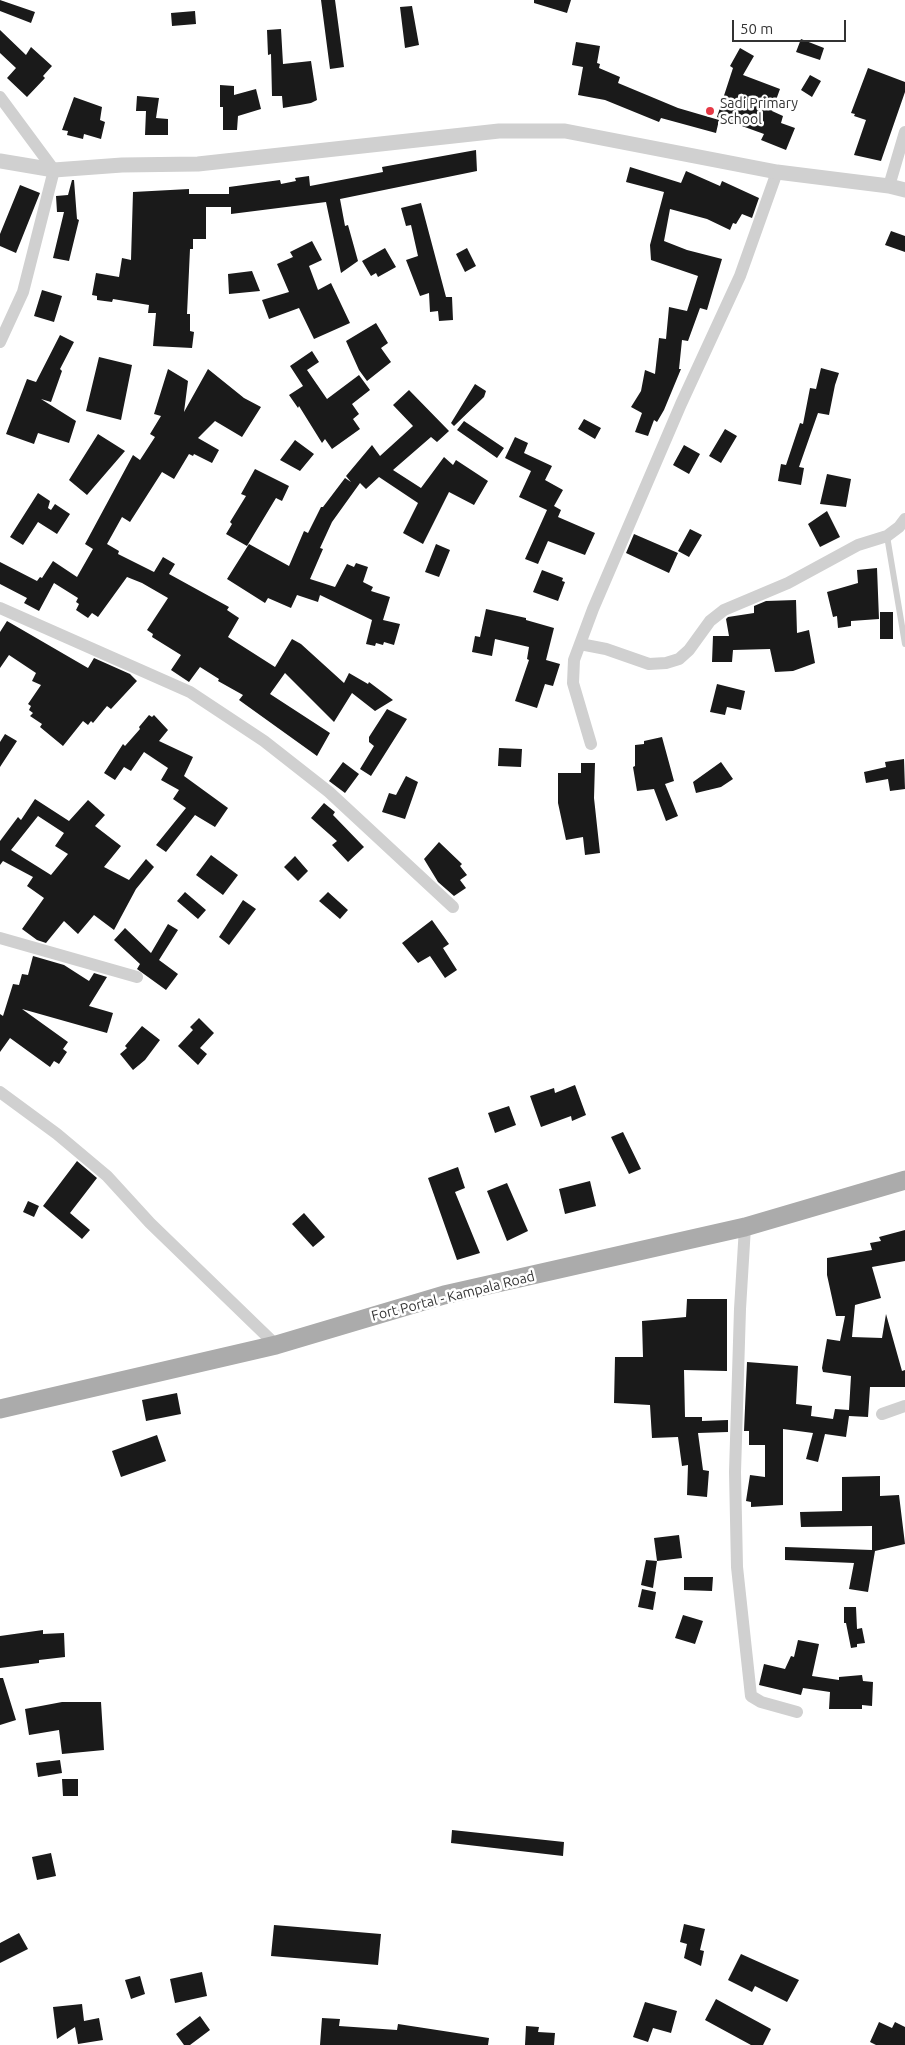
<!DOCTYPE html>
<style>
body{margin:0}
#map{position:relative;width:905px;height:2045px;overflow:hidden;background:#fff;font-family:Ubuntu,sans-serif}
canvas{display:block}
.scale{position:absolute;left:732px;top:20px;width:114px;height:22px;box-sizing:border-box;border:2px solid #333;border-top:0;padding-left:6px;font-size:15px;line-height:18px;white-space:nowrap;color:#333;-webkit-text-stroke:4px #fff;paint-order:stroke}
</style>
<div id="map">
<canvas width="905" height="2045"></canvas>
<div class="scale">50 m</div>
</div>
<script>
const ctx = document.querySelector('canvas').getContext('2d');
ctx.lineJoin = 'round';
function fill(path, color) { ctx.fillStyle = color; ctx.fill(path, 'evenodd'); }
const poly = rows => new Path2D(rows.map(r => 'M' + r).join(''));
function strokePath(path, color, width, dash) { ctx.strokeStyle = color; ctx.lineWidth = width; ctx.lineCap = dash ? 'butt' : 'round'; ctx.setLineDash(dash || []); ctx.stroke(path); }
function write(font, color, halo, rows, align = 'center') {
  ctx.font = font + ' Ubuntu,sans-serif'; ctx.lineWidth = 5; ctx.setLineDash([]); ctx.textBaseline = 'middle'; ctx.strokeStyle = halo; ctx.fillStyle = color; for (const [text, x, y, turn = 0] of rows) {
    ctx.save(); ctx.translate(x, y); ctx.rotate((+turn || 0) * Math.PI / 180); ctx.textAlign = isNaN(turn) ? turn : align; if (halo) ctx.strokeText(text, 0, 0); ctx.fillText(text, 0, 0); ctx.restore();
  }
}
fill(poly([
 [0,0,35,12,31,23,0,11],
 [321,0,335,0,344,67,330,69],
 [534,0,571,0,567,13,534,3],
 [412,6,419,45,405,48,400,7],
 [195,11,196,24,172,26,171,13],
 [281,29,283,64,311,61,317,100,311,103,283,108,282,96,272,96,271,54,268,55,267,30],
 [0,30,26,55,31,47,52,66,43,76,45,78,27,97,7,78,16,68,0,53],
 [801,39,824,48,820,60,796,52],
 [576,42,600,46,597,63,600,64,599,68,620,77,618,83,678,108,719,120,716,133,661,118,659,122,605,100,578,95,583,67,572,65],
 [740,48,754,56,743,75,780,89,772,111,783,116,781,123,795,128,786,150,761,140,764,134,717,117,733,68,730,66],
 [868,68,905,82,905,92,881,161,854,155,866,120,854,116,855,114,851,113],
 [810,75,821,81,812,97,801,90],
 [220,85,234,86,234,95,256,89,261,109,238,116,237,130,223,130,223,107,220,107],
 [137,96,159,98,156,118,168,119,168,135,145,135,146,111,136,111],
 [74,97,102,107,100,120,105,122,101,139,84,134,83,139,67,135,68,131,62,130],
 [476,150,477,171,340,199,345,226,348,225,358,261,341,273,326,202,231,214,231,207,206,207,206,239,193,239,193,249,190,249,187,314,190,314,190,331,194,332,192,348,153,346,156,313,148,313,149,305,113,299,112,302,97,300,97,296,92,295,96,273,119,277,122,258,131,260,133,192,189,189,189,194,229,194,229,187,280,180,281,184,296,181,295,178,309,176,310,186,383,172,382,167],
 [630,167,681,183,686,171,720,186,722,181,759,198,752,218,742,214,736,224,733,223,730,230,707,219,670,209,664,241,687,250,722,259,707,310,700,308,688,341,682,340,679,369,681,369,664,410,657,422,654,420,648,436,635,432,642,413,631,407,641,391,645,370,655,374,659,338,666,339,669,307,687,311,698,276,651,260,650,245,664,192,626,182],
 [72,180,74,180,77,219,79,220,69,261,53,258,64,212,57,212,56,196,68,195],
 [20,185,40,193,16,253,0,246,0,234],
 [421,203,446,297,452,297,453,320,439,321,438,311,430,312,429,293,420,296,406,260,418,256,411,225,406,226,401,208],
 [891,231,905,236,905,252,885,245],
 [312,241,322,260,309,266,318,290,331,283,350,323,314,339,299,308,269,319,262,300,289,292,277,264,293,257,290,252],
 [385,248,396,267,378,277,376,273,371,276,362,261],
 [467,248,476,266,465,272,456,254],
 [252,271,260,291,229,294,228,274],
 [42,290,62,296,54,322,34,316],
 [376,323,388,343,381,348,391,362,367,381,359,370,346,341],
 [60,335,74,342,60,369,62,371,51,402,41,399,76,421,69,443,38,433,34,444,6,434,27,379,36,382],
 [312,351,319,362,307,370,327,399,359,375,370,390,352,404,359,414,353,419,360,429,332,449,325,439,322,443,299,406,298,408,289,395,303,386,290,366],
 [99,357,132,365,121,420,86,411],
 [821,368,839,373,835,385,829,415,818,413,799,467,804,468,801,485,778,481,781,464,786,465,800,423,803,424,810,388,816,389],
 [168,369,188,381,184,412,208,369,244,398,261,407,242,437,215,421,198,438,219,450,212,463,194,454,193,456,189,454,174,479,162,472,130,522,122,517,107,544,119,551,118,554,154,572,163,557,175,564,169,574,229,607,227,610,239,618,228,637,275,667,292,639,301,644,344,683,349,673,368,684,369,682,393,700,375,711,352,693,334,722,285,673,270,694,330,733,317,756,239,700,243,695,218,681,219,679,200,667,189,682,171,670,181,655,152,637,153,634,147,630,168,598,142,583,127,577,98,617,92,613,88,618,76,610,79,604,76,602,78,598,54,583,39,611,24,603,27,598,0,584,0,562,37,581,40,577,42,578,53,561,77,577,93,549,85,544,133,455,140,460,155,437,150,434,161,416,154,414],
 [475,384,486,391,484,397,454,426,451,423],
 [409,390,449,431,437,442,431,437,393,470,421,488,444,457,453,465,456,460,488,481,474,505,449,492,423,544,403,533,418,503,379,477,366,489,360,483,332,522,320,548,323,549,310,579,335,587,347,564,354,567,356,563,368,567,363,582,373,587,371,591,390,597,383,620,400,624,394,645,384,642,383,645,376,643,375,646,366,644,372,620,320,595,318,602,297,595,291,608,268,598,265,603,227,579,249,544,289,566,304,531,308,533,321,507,323,507,345,478,351,482,346,476,372,445,380,456,413,426,393,405],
 [584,419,601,428,595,439,578,429],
 [464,421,504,448,497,458,457,430],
 [725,429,737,436,721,463,709,456],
 [98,434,125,451,87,495,69,480],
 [515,437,528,443,524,453,552,466,545,480,563,490,554,506,561,510,558,517,595,533,585,555,548,541,538,564,525,559,547,510,519,497,531,471,505,458],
 [295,440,314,454,300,471,280,460],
 [684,445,700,454,689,474,673,465],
 [255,469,289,486,282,501,276,498,247,546,226,534,232,524,230,522,246,496,241,494],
 [827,474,851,479,846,507,820,504],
 [38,493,50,501,48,508,51,510,55,504,70,514,57,534,38,522,23,545,10,537],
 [827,511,840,537,820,547,808,524],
 [690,529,702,535,689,557,678,551],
 [634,534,678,553,669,573,626,553],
 [436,544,450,550,439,577,425,572],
 [877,568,879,619,851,621,851,626,838,628,837,616,833,617,827,592,858,583,857,570],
 [542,570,563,578,562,581,565,582,558,601,533,592],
 [796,600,797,633,809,630,815,663,793,671,775,672,770,649,733,650,732,662,712,662,713,636,729,636,726,619,728,617,754,613,754,606,766,601],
 [486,609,526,618,526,620,554,628,546,660,560,664,553,686,545,684,537,708,515,701,529,660,527,659,529,647,495,639,492,656,472,652,475,636,480,637],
 [880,612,893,612,893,639,880,639],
 [7,621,88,668,94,658,130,674,137,681,111,709,107,706,93,723,91,721,88,725,83,721,63,746,40,727,42,724,30,716,33,713,29,710,31,706,28,704,41,685,32,681,36,673,9,655,0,668,0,632],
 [717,684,745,691,741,710,727,707,725,715,710,712],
 [387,709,407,719,371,776,360,769,374,746,369,742,369,737],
 [149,715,152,717,154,715,168,730,159,741,193,757,184,776,228,808,215,827,195,815,166,852,156,845,186,808,173,799,179,790,161,780,168,768,144,752,131,771,124,767,115,780,104,773,123,744,125,746,140,729,139,727],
 [5,734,17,741,0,767,0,742],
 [662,737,674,781,665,784,678,816,666,821,654,789,637,791,633,767,635,766,635,745,644,744,644,741],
 [499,748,522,749,521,767,498,766],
 [904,759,905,789,890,791,888,779,866,783,864,772,886,767,885,762],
 [343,762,359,774,345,793,329,781],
 [721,762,733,779,721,787,696,793,693,782],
 [581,763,595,763,594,798,600,853,585,855,583,837,566,840,558,803,558,773,581,773],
 [406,776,418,782,405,819,382,812,389,793,396,795],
 [35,799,69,821,88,800,105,815,95,826,121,846,104,867,129,880,146,859,154,867,136,889,114,930,94,915,78,934,64,921,46,943,37,940,22,929,44,898,27,886,33,877,3,861,0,865,0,841,18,817,21,820],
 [38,816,64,833,55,846,68,854,51,875,11,850],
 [324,803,335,812,333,815,364,847,348,862,332,845,337,841,311,818],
 [439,842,462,864,460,866,467,875,460,880,466,888,454,896,438,882,424,859],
 [211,855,238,875,223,895,196,875],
 [295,856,308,871,298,881,284,867],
 [185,892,206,910,198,919,177,901],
 [328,892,348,910,340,919,319,901],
 [243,900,256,909,229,945,219,937],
 [432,920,449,944,443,948,457,970,445,978,430,956,418,963,402,943],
 [168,924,178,930,159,960,178,974,166,990,137,969,140,964,114,940,125,928,151,953],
 [33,956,64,965,89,981,94,973,107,977,89,1006,113,1013,107,1033,22,1009,68,1042,63,1049,67,1052,59,1064,54,1061,50,1067,10,1038,0,1052,0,1014,3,1016,13,984,19,985,22,974,28,975],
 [199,1018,214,1033,200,1048,207,1054,198,1065,178,1046,193,1030,190,1027],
 [142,1026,160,1040,145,1060,133,1070,120,1054,127,1048,125,1046],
 [575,1085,586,1115,572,1121,571,1116,541,1127,530,1096,554,1088,555,1093],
 [509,1106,516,1125,495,1133,488,1113],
 [623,1132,641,1169,629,1174,611,1137],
 [77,1161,97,1178,70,1213,90,1230,82,1239,43,1206],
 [458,1167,465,1188,455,1192,480,1253,457,1260,428,1178],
 [590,1181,596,1206,565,1214,559,1189],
 [507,1183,528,1231,507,1241,487,1191],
 [28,1201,39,1206,34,1217,23,1212],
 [304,1213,325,1237,313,1247,292,1224],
 [905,1230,905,1261,872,1267,881,1298,855,1305,852,1337,882,1338,886,1314,902,1371,905,1370,905,1387,870,1387,868,1417,849,1416,846,1437,825,1434,818,1462,806,1459,813,1433,783,1429,783,1505,751,1507,751,1502,746,1501,750,1475,765,1477,765,1445,749,1445,749,1431,744,1431,747,1362,798,1366,796,1404,812,1406,811,1416,833,1419,835,1409,849,1410,851,1376,823,1372,822,1368,827,1339,840,1341,845,1316,836,1316,827,1275,827,1258,872,1250,870,1243,881,1241,879,1237],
 [687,1299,727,1299,727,1371,684,1370,685,1417,702,1417,702,1421,728,1420,728,1432,698,1433,703,1470,709,1471,707,1497,687,1495,688,1465,682,1466,678,1437,652,1438,650,1405,614,1403,615,1357,643,1357,642,1321,686,1317],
 [177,1393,181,1414,146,1421,142,1400],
 [157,1435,166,1461,121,1477,112,1451],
 [880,1476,880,1496,899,1495,905,1544,875,1551,868,1592,849,1589,854,1563,785,1560,785,1547,872,1550,872,1526,801,1527,800,1512,842,1511,842,1477],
 [679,1535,682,1558,657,1561,653,1588,641,1585,646,1560,657,1561,654,1538],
 [684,1577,713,1577,712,1591,684,1590],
 [642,1589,656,1592,653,1610,638,1607],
 [844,1607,856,1607,857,1629,862,1628,865,1643,857,1644,857,1647,851,1648,846,1623,844,1623],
 [683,1615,703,1621,695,1644,675,1638],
 [43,1630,43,1634,64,1633,65,1657,39,1660,39,1663,0,1668,0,1636],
 [798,1640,819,1644,812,1676,839,1680,839,1677,862,1675,863,1681,873,1682,872,1706,862,1705,862,1709,829,1709,830,1692,803,1688,801,1695,759,1685,764,1664,785,1669,791,1656,794,1657],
 [0,1678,3,1678,16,1720,0,1725],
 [62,1702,101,1702,104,1750,62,1754,59,1730,29,1735,25,1709],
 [60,1760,62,1773,38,1777,36,1763],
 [62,1779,78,1779,78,1796,63,1796],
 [452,1830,564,1842,563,1856,451,1843],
 [51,1853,56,1876,37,1880,32,1857],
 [684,1924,705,1929,700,1950,704,1951,701,1966,684,1958,687,1944,680,1942],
 [274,1925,381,1934,378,1965,271,1956],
 [19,1933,28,1949,0,1963,0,1943],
 [741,1954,799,1980,787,2002,755,1986,752,1992,728,1980],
 [202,1972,207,1996,175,2003,170,1979],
 [140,1976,145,1994,131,1999,125,1980],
 [716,1999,771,2029,763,2045,751,2045,705,2020],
 [645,2002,677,2011,671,2033,653,2028,648,2042,633,2037],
 [82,2004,84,2021,99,2018,103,2040,78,2044,75,2027,57,2039,53,2007],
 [200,2016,210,2030,190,2045,184,2045,176,2034],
 [322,2018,340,2019,339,2026,397,2030,398,2024,489,2038,488,2045,320,2045],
 [879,2022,892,2028,895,2022,905,2027,905,2045,876,2045,870,2042],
 [526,2026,539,2027,538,2032,555,2033,554,2045,525,2045]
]), '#1a1a1a');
strokePath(poly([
 [887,536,905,644]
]), '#d0d0d0', 6);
strokePath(poly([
 [0,97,54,170,23,292,0,342],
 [889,186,905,132],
 [0,608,190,692,264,741,329,792,453,907],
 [580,644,606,649,649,664,666,663,679,659,689,650,710,621,724,610,788,583,858,545,887,536,899,527,905,519],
 [591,744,573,683,574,660,593,609,681,404,740,276,777,172],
 [0,938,137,977],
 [0,1092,57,1134,107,1176,150,1223,276,1345],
 [745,1227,740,1309,735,1472,737,1567,751,1696,761,1702,797,1712],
 [882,1414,905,1406]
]), '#d0d0d0', 12);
strokePath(poly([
 [0,161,54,170,122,165,198,164,499,131,565,131,777,172,889,186,905,190]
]), '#d0d0d0', 15);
strokePath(poly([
 [0,1409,276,1345,444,1295,745,1227,905,1180]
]), '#ababab', 19);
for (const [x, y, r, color] of [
 [710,111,5,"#e63946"]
]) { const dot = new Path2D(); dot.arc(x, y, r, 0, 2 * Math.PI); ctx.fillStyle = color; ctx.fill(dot); strokePath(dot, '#fff', 2); }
write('14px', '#333', '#fff', [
 ["Sadi Primary",720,103],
 ["School",720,119]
], 'left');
write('14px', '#333', '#fff', [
 ["Fort Portal - Kampala Road",453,1296,-14]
]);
</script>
